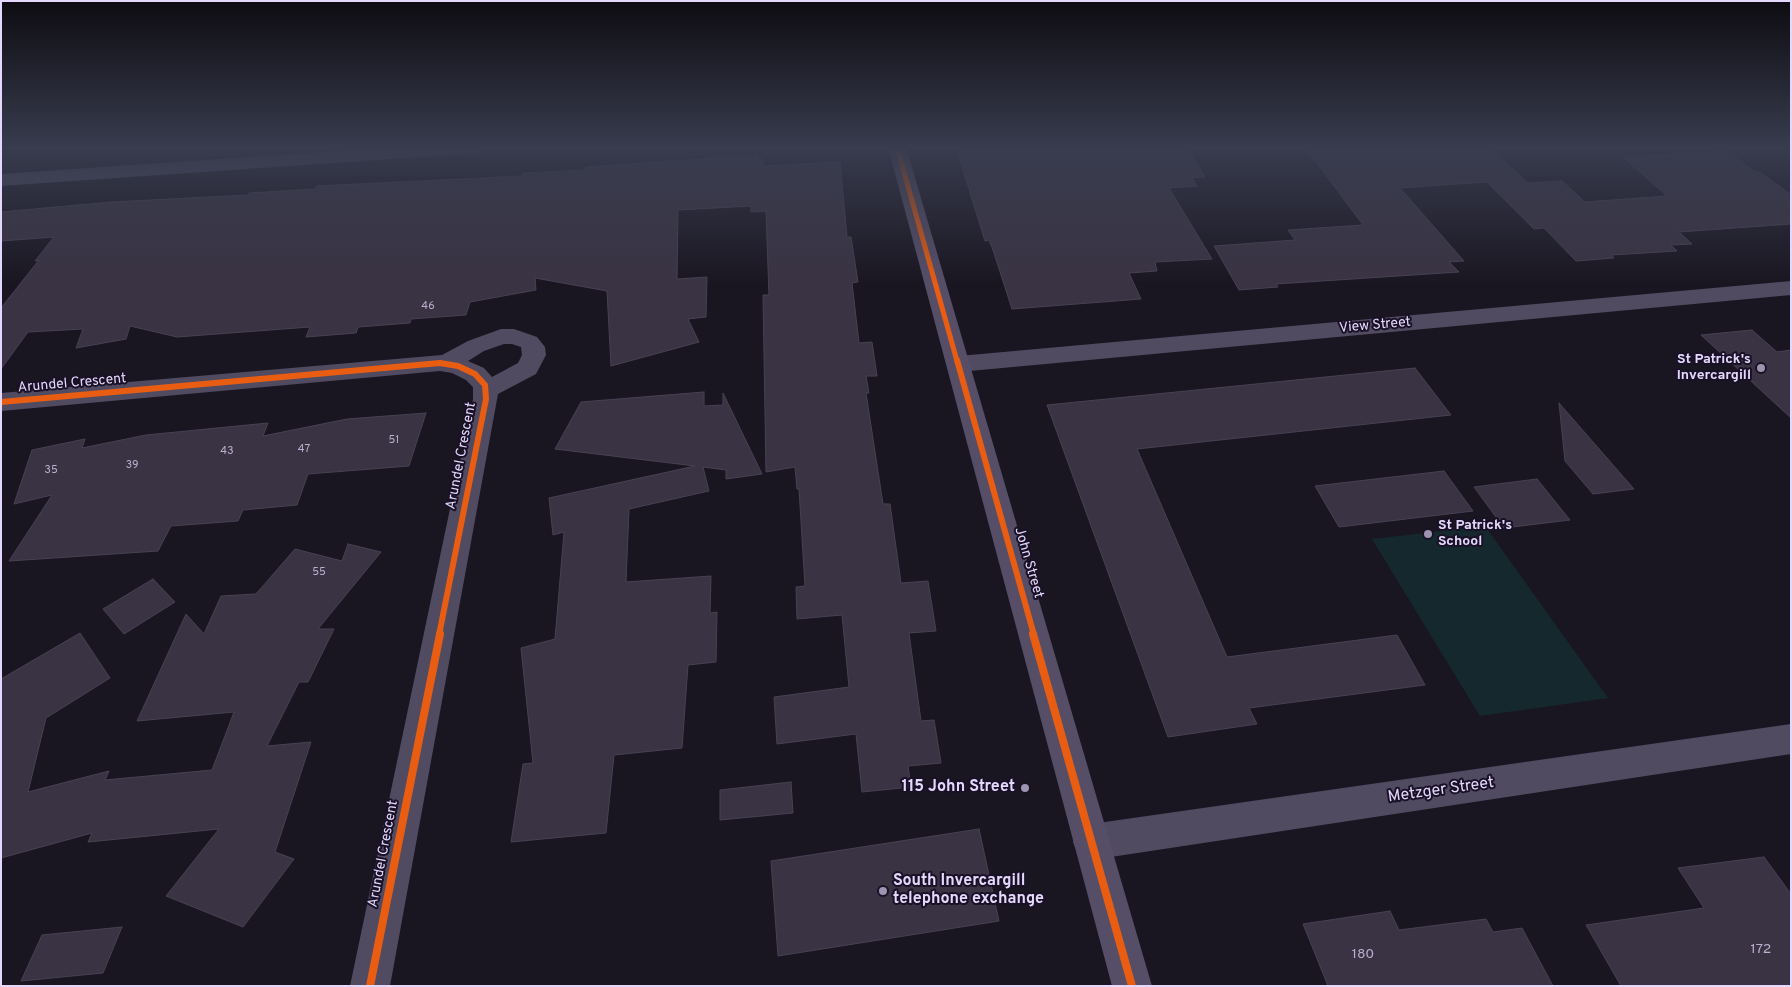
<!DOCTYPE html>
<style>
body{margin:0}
#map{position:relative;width:1792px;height:987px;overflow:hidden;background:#1a1621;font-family:Overpass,sans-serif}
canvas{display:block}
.frame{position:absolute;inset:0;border:2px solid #e4d8fd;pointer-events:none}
</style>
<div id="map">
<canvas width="1792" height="987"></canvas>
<div class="frame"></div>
</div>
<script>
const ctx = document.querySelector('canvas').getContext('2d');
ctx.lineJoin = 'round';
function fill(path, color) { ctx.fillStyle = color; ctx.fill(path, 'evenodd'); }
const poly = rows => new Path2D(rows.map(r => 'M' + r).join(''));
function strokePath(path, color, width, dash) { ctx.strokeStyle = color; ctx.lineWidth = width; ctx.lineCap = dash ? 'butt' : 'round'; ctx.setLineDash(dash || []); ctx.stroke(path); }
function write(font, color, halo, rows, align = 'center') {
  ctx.font = font + ' Overpass,sans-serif'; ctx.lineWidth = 4; ctx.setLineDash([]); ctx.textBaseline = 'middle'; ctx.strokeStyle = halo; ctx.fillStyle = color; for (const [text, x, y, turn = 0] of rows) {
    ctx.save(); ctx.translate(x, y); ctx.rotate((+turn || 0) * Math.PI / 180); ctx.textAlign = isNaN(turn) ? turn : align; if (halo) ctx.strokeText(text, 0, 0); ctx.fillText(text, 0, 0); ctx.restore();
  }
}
fill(poly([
 [1485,526,1608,698,1480,716,1372,539]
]), '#15282e');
const building = poly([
 [1021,147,1187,147,1205,177,1192,178,1197,186,1169,188,1212,259,1155,262,1157,271,1129,273,1141,299,1012,309,992,247,989,240,985,241,957,150,1021,147],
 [1305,147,1489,147,1528,183,1562,181,1585,202,1667,196,1623,157,1727,151,1755,172,1760,172,1791,195,1791,224,1679,232,1692,244,1671,245,1677,251,1611,255,1614,258,1576,261,1544,228,1534,229,1487,182,1400,188,1464,261,1449,262,1459,272,1276,284,1278,287,1239,290,1214,246,1295,240,1288,230,1363,225,1305,147],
 [758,155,758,160,763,159,764,166,840,162,847,237,851,237,858,282,852,283,859,343,872,342,877,376,866,376,869,393,866,393,883,504,890,504,901,583,928,581,936,631,909,633,921,721,934,720,941,763,908,766,911,787,862,792,856,734,777,744,774,697,849,687,842,615,797,619,796,587,805,586,799,489,797,489,795,467,766,472,763,295,769,295,766,211,751,212,751,206,678,210,677,279,707,277,706,317,688,319,699,342,611,366,607,291,535,278,536,290,470,302,466,315,411,319,410,323,358,327,356,333,306,337,310,327,177,337,130,326,126,339,76,348,83,329,28,332,1,369,1,308,39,260,35,261,54,237,1,241,1,212,111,202,248,195,249,193,315,189,317,186,522,176,523,173,585,170,586,167,758,155],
 [1752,330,1777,352,1791,350,1791,418,1701,335,1752,330],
 [1415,368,1451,415,1137,449,1227,657,1397,635,1425,685,1249,708,1257,724,1168,737,1047,405,1415,368],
 [704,392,704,406,723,405,723,393,762,474,726,479,726,470,703,467,709,491,629,509,626,582,711,576,710,613,717,612,716,662,688,665,682,748,614,755,606,833,511,842,523,764,533,763,521,648,555,639,564,532,553,535,549,498,695,466,555,449,581,402,704,392],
 [1559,403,1634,489,1593,494,1565,461,1559,403],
 [426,413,409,466,308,474,297,505,243,510,238,521,171,526,158,551,9,561,52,495,14,504,32,450,85,439,82,448,146,435,268,423,263,436,347,419,426,413],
 [1444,471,1473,511,1339,527,1315,486,1444,471],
 [1537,479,1570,520,1504,528,1474,487,1537,479],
 [348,544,381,552,318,629,334,629,308,682,299,682,267,746,311,742,275,852,294,859,243,927,166,896,219,829,88,842,92,833,1,858,1,679,80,633,110,678,46,718,28,792,109,771,105,780,212,770,234,712,137,721,186,614,204,634,221,596,256,594,295,549,342,561,348,544],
 [153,579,175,602,124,634,103,609,153,579],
 [791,782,793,813,720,820,720,790,791,782],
 [979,829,999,921,778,956,771,861,979,829],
 [1764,857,1791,894,1791,986,1621,986,1586,925,1704,908,1678,868,1764,857],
 [1390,911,1399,930,1486,919,1493,932,1522,928,1553,986,1328,986,1303,924,1390,911],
 [122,927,103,973,21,981,42,935,122,927]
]);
fill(building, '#3a3343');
strokePath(building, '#484154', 1);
fill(poly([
 [395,147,487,147,485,151,478,153,1,186,1,174,395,147],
 [1791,281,1791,295,959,372,950,370,947,364,950,358,959,356,1791,281],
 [501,329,514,329,537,337,545,347,546,355,536,374,498,394,390,986,350,986,473,399,473,387,466,380,452,373,440,371,1,411,1,393,442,355,468,341,501,329],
 [504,344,512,344,521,347,522,355,518,363,492,377,484,368,468,361,484,351,504,344],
 [1791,724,1791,754,1091,860,1078,855,1073,842,1078,829,1091,824,1791,724]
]), '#514b62');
fill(poly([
 [888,147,906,147,1152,986,1112,986,888,147]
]), '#564e67');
strokePath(poly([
 [897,147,957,361]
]), '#e95d12', 5);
strokePath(poly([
 [957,360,1034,635],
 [1,402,440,363,458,366,475,374,485,385,486,399,439,635]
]), '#e95d12', 6);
strokePath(poly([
 [1033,634,1132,986],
 [370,986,440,634]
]), '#e95d12', 8);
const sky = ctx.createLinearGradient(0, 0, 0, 285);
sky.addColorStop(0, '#0e0c12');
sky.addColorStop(0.52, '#383c4e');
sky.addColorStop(1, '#383c4e00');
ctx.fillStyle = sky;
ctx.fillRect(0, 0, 1792, 285);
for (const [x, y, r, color] of [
 [1761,368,5,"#9d94b0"],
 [1428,534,5,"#9d94b0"],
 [1025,788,5,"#9d94b0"],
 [883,891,5,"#9d94b0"]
]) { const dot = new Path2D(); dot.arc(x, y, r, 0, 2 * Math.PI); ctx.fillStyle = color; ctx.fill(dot); strokePath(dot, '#191126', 2); }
write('11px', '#baafce', null, [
 ["46",428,307],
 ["51",394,441],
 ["47",304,450],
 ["43",227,452],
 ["39",132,466],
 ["35",51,471],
 ["55",319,573]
]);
write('14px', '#e4d8fd', '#191126', [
 ["View Street",1375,326,-5],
 ["Arundel Crescent",72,384,-5],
 ["Arundel Crescent",462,456,-79],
 ["John Street",1028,563,74],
 ["Arundel Crescent",384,854,-79]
]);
write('bold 14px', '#e4d8fd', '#191126', [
 ["St Patrick's",1751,360],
 ["Invercargill",1751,376],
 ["St Patrick's",1438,526,"left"],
 ["School",1438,542,"left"]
], 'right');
write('14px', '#baafce', null, [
 ["172",1761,950],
 ["180",1363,955]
]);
write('bold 16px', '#e4d8fd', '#191126', [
 ["115 John Street",1015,788],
 ["South Invercargill",893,882,"left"],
 ["telephone exchange",893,900,"left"]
], 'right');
write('16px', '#e4d8fd', '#191126', [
 ["Metzger Street",1441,791,-8]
]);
</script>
